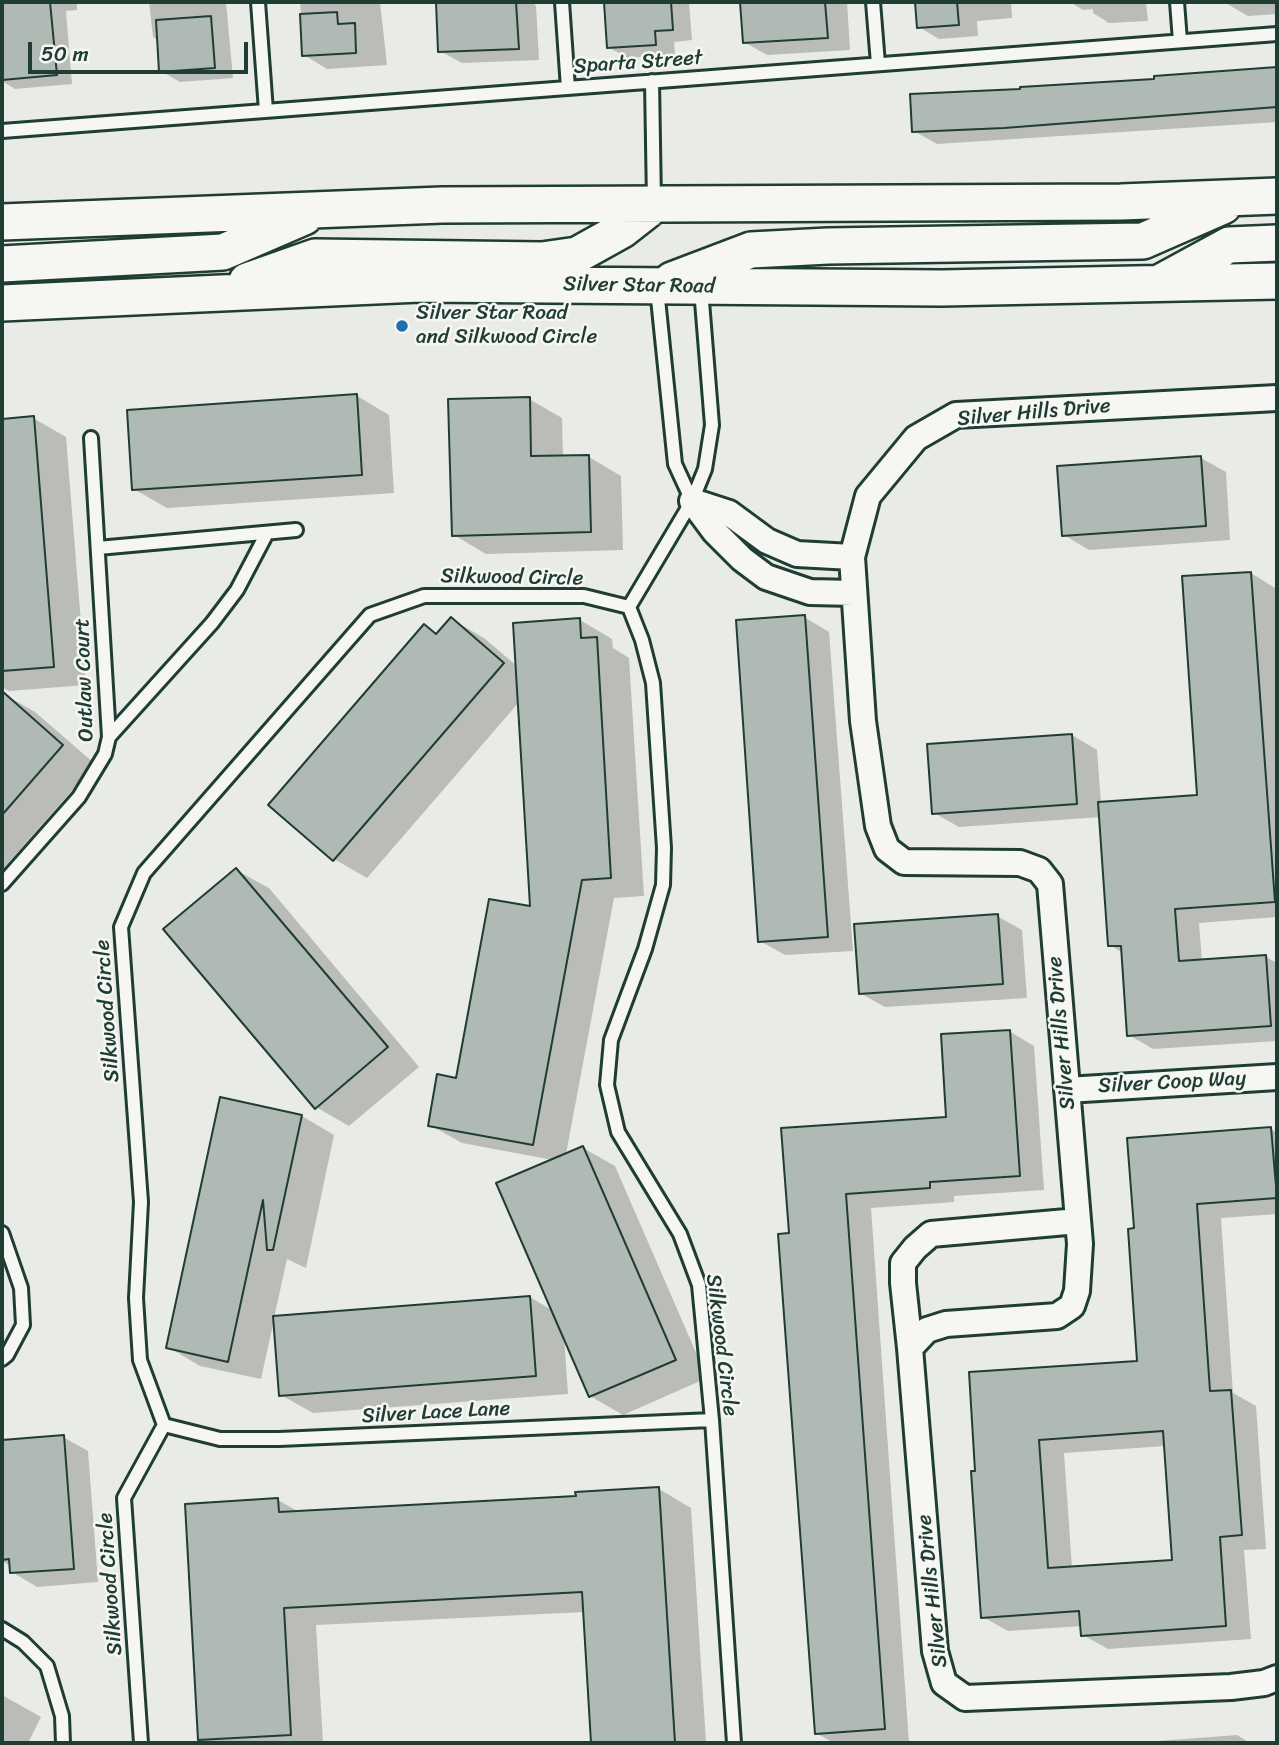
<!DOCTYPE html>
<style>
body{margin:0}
#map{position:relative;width:1279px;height:1745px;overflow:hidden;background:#e9ebe7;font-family:Sriracha,sans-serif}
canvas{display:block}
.frame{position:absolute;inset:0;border:4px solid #1f3d34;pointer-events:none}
.scale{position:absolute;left:28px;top:42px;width:220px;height:32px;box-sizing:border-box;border:4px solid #1f3d34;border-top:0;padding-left:9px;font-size:21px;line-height:24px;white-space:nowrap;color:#1f3d34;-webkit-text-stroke:5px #f6f6f2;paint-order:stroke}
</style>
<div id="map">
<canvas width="1279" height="1745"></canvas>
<div class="frame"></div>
<div class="scale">50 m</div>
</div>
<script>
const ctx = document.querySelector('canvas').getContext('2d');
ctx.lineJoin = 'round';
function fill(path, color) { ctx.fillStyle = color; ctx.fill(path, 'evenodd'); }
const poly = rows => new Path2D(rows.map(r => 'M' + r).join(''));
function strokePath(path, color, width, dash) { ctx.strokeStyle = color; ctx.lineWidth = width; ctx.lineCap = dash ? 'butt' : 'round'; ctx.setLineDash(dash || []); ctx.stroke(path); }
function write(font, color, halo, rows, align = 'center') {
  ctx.font = font + ' Sriracha,sans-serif'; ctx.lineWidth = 5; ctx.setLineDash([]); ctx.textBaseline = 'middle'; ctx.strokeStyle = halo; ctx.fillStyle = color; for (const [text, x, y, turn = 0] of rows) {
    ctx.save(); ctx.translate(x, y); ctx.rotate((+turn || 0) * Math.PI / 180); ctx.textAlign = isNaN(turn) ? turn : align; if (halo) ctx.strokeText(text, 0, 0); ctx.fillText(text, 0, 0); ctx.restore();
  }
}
fill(poly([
 [2,2,77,2,77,10,66,11,72,84,15,89,2,81],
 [149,2,226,2,233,78,180,82,161,71,159,41,153,37],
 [300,2,380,2,387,65,327,69,304,55],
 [438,2,532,2,536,6,539,60,462,63,440,51],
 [605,2,689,2,692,40,674,42,675,55,628,58,608,47],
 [742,2,847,2,850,50,767,55,744,42],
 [917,2,1011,2,1012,18,977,21,978,36,939,39,919,27],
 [1070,2,1146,2,1148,21,1109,23,1093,13,1093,9,1083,10],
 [1224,2,1277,2,1277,14,1248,16],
 [1277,69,1277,122,937,144,914,131,912,96,1156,80,1156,78],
 [357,396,389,415,394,493,167,508,134,489],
 [529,399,562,418,563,457,589,457,621,476,623,550,486,554,454,535],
 [33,418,66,437,86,685,9,691,2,687,2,421],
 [1201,458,1226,472,1230,540,1089,550,1064,535],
 [1251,573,1275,588,1277,917,1199,923,1202,961,1266,957,1277,963,1277,1041,1153,1049,1129,1035,1123,953,1110,945,1101,817,959,827,934,813,1072,735,1097,750,1101,804,1199,797],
 [804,617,829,632,853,951,785,955,760,941],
 [451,619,484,638,518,667,580,620,612,639,613,648,629,658,644,896,614,898,566,1154,583,1148,615,1166,707,1378,623,1415,590,1396,564,1337,568,1394,313,1413,281,1395,274,1320,261,1379,200,1366,168,1347,221,1099,302,1116,334,1135,306,1268,287,1259,274,1318,530,1297,553,1311,553,1160,462,1143,430,1125,457,1080,532,908,520,701,367,878,334,859,424,627,438,635],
 [2,693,35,712,95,764,2,870],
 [236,870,269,888,419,1067,349,1126,316,1107],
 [997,916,1022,930,1027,998,885,1007,860,993],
 [1009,1031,1034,1046,1044,1190,954,1196,954,1202,871,1208,909,1743,834,1743,816,1733,791,1235,948,1118],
 [1271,1129,1277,1133,1277,1214,1221,1218,1233,1393,1256,1406,1266,1549,1244,1550,1251,1639,1108,1649,1083,1635,1082,1626,1008,1631,983,1617,973,1473,1139,1362,1136,1230],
 [1165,1446,1174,1561,1072,1568,1064,1453],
 [63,1437,88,1451,98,1582,37,1587,12,1572,12,1567,2,1561,2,1442],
 [659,1489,691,1508,706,1743,593,1743,585,1612,316,1625,323,1743,207,1743,199,1739,278,1500,299,1512,578,1498],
 [2,1695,41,1717,28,1743,2,1743],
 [1237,1735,1250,1743,1131,1743]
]), '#0003');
const building = poly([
 [2,2,50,2,57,75,2,80,2,2],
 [436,2,516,2,519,49,438,52,436,2],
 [604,2,671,2,673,30,655,31,656,45,607,48,604,2],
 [740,2,825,2,828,38,743,43,740,2],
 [915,2,957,2,959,25,917,28,915,2],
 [337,12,338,24,355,23,356,53,302,56,300,14,337,12],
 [211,16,215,68,159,72,156,20,211,16],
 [1277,67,1277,107,1004,128,912,132,910,94,1020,89,1020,87,1154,79,1154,76,1277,67],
 [357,394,362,475,132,490,127,410,357,394],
 [530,397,531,456,589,455,591,532,452,536,448,399,530,397],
 [34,416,54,667,2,671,2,419,34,416],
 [1201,456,1206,526,1062,536,1057,466,1201,456],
 [1251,572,1275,902,1175,909,1179,961,1266,955,1271,1026,1127,1036,1121,946,1108,946,1098,802,1197,795,1182,576,1251,572],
 [805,615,828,937,758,942,736,620,805,615],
 [451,617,504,663,333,861,268,805,424,624,436,634,451,617],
 [580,618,581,638,597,637,611,878,582,880,533,1145,428,1126,437,1074,456,1078,489,899,530,906,513,623,580,618],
 [2,691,63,745,2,815,2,691],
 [1072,734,1077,804,932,814,927,744,1072,734],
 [236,868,388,1047,315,1109,163,929,236,868],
 [998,914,1003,984,859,994,854,924,998,914],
 [1010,1030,1020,1176,930,1182,930,1188,846,1194,885,1729,815,1734,778,1234,789,1233,781,1128,946,1117,941,1034,1010,1030],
 [220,1097,302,1115,273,1250,267,1250,263,1200,228,1362,166,1348,220,1097],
 [1271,1127,1277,1198,1197,1204,1210,1391,1231,1390,1242,1535,1220,1537,1226,1626,1081,1636,1079,1611,981,1618,971,1471,975,1471,969,1372,1137,1361,1128,1229,1134,1228,1127,1138,1271,1127],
 [1163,1431,1172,1560,1048,1568,1039,1440,1163,1431],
 [583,1146,676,1360,589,1397,496,1183,583,1146],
 [530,1296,536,1376,279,1396,273,1316,530,1296],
 [64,1435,74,1569,10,1573,9,1559,2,1560,2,1440,64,1435],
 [659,1487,675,1743,591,1743,582,1592,284,1608,291,1735,198,1740,185,1504,278,1498,279,1512,576,1496,575,1492,659,1487]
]);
fill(building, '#b0bab5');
strokePath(building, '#1f3d34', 2);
const service = poly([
 [258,2,266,111],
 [562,2,568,88],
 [873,2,878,64],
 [1177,2,1180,41],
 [652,81,654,203],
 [2,131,1277,34],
 [657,289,675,464,692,501],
 [98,548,296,530],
 [629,607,642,640,653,683,664,848,663,885,645,949,611,1040,607,1085,618,1132,680,1234,699,1285,712,1420,734,1743],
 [629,607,692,501,705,469,712,425,701,289],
 [109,737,212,623,237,590,267,533],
 [2,884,79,797,105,754,109,737,91,438],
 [2,1233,21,1288,23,1325,7,1355,2,1359],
 [164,1425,220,1439,279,1439,712,1420],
 [2,1629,23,1642,47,1666,62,1716,63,1743],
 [141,1743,124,1498,164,1425,140,1360,136,1298,141,1202,121,927,144,873,370,615,424,596,584,596,629,607]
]);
const minor = poly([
 [1277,398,956,415,916,438,868,496,852,557,863,721,878,826,887,849,904,862,1020,863,1039,870,1050,884,1080,1244,1077,1291,1072,1306,1057,1316,946,1324,927,1330,910,1348,935,1651,944,1683,965,1698,1231,1687,1264,1683,1277,1678],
 [692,501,715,532,742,559,766,577,810,592,854,593],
 [692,501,729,513,767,541,797,554,852,557],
 [1067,1090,1277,1077],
 [910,1348,903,1283,903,1263,915,1248,931,1234,1078,1221]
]);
const secondary = poly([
 [2,222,442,205,1121,202,1277,196],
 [2,264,223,252,304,217],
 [672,280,751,250,828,246,1143,241,1223,206],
 [247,281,315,257,542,260,577,255,622,230,654,205],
 [1161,282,1229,245,1277,243],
 [2,303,419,284,942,288,1277,281]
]);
strokePath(service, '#1f3d34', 18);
strokePath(minor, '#1f3d34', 30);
strokePath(secondary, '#1f3d34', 40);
strokePath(service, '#f6f6f2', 12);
strokePath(minor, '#f6f6f2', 24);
strokePath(secondary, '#f6f6f2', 35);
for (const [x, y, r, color] of [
 [402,326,7,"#1f6fb2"]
]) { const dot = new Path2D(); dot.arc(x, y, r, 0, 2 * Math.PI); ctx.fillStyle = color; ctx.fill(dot); strokePath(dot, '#f6f6f2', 2.5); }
write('21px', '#1f3d34', '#f6f6f2', [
 ["Sparta Street",638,63,-4],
 ["Silver Star Road",639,286,1],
 ["Silver Hills Drive",1034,413,-5],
 ["Silkwood Circle",512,578,1],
 ["Outlaw Court",85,680,-92],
 ["Silkwood Circle",108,1011,-94],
 ["Silver Hills Drive",1062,1033,-95],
 ["Silver Coop Way",1172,1083,-3],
 ["Silkwood Circle",721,1345,83],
 ["Silver Lace Lane",436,1413,-3],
 ["Silkwood Circle",111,1584,-94],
 ["Silver Hills Drive",933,1591,-96]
]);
write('21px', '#1f3d34', '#f6f6f2', [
 ["Silver Star Road",416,314],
 ["and Silkwood Circle",416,338]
], 'left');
</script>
